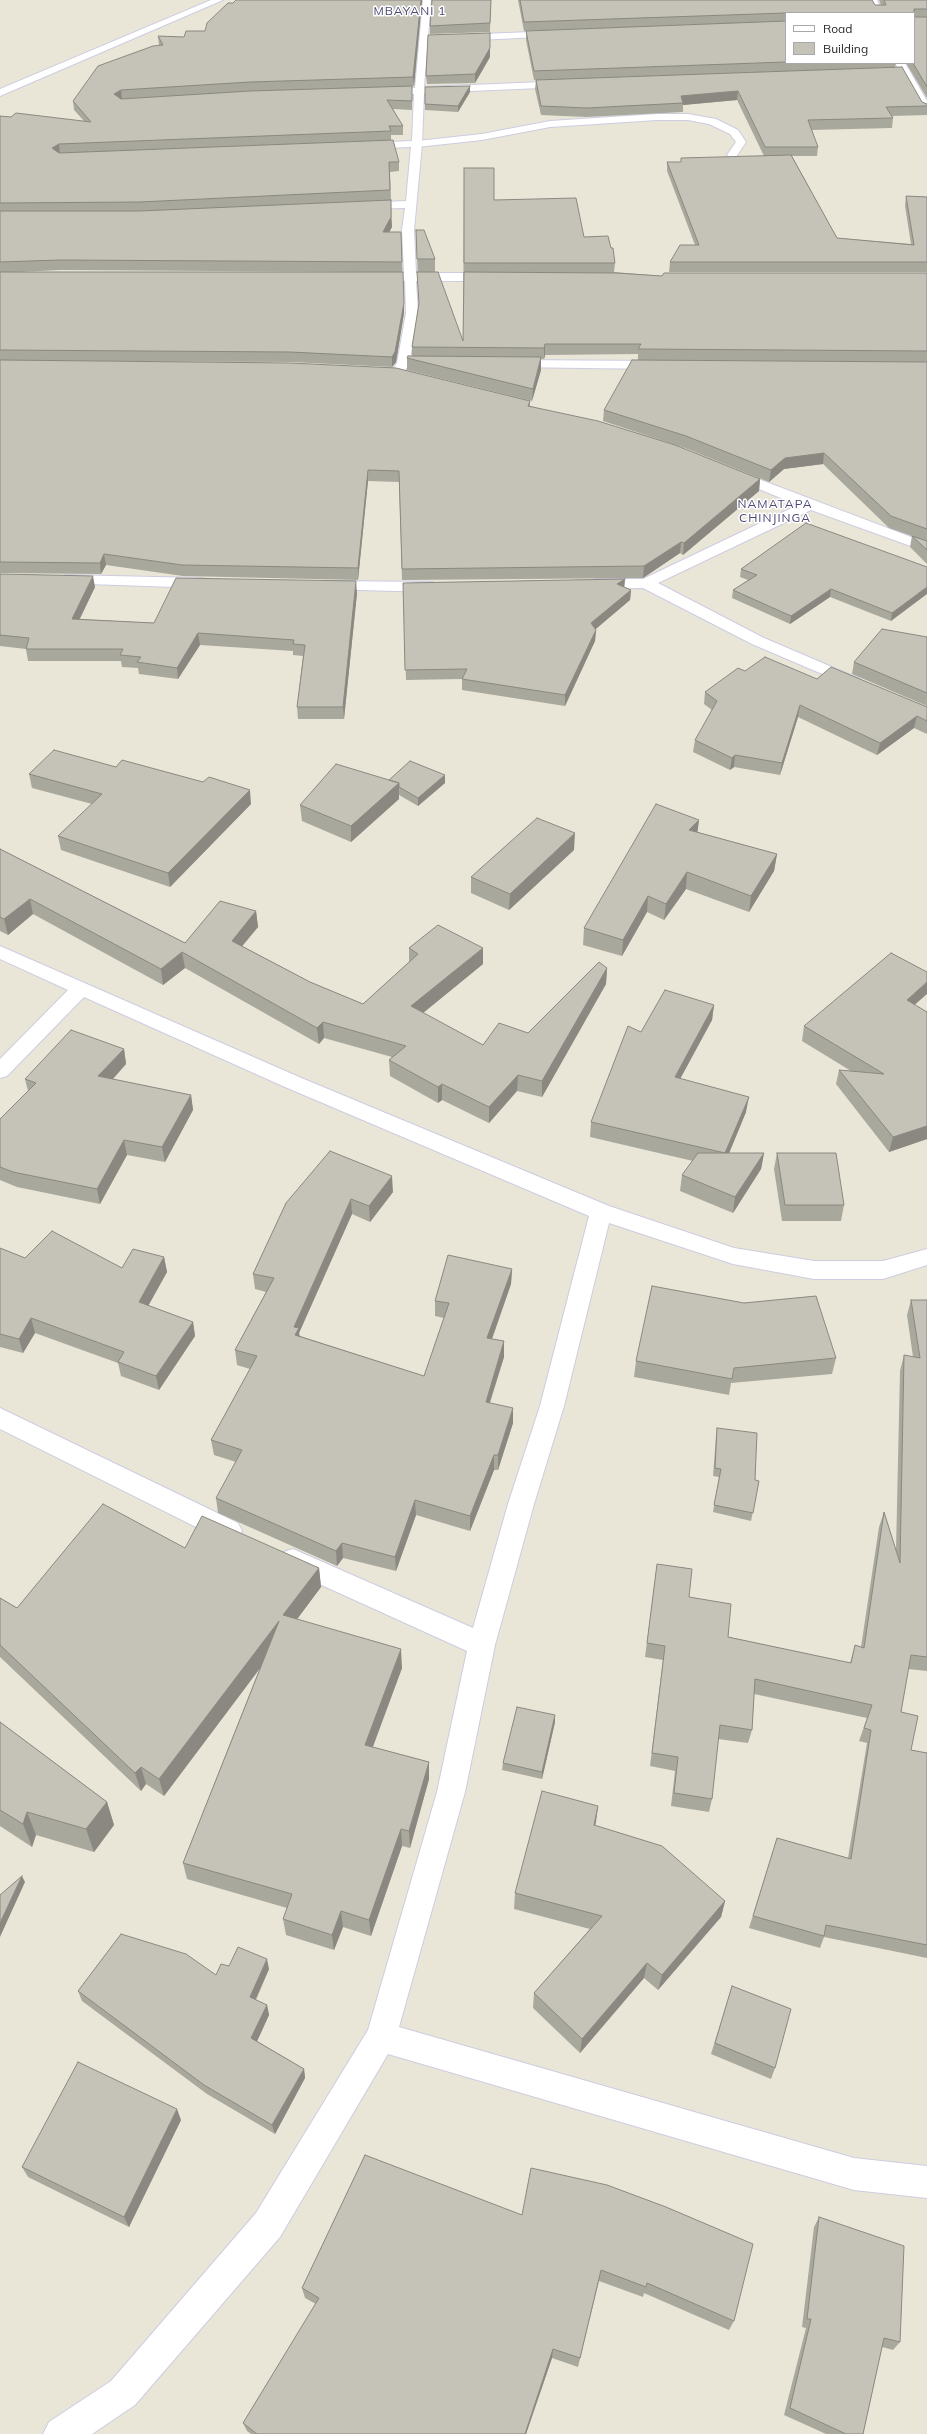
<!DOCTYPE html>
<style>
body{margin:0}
#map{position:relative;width:927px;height:2434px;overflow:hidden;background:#eae6d7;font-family:Mulish,sans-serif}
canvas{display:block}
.legend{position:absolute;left:785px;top:12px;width:130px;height:52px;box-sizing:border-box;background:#fff;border:1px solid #a9a9a9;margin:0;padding:5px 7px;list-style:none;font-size:12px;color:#272727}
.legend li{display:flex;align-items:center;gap:8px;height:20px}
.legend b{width:20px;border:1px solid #a9a9a9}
</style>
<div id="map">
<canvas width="927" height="2434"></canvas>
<ul class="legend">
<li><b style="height:5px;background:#fff"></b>Road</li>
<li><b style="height:11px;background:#c5c3b7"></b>Building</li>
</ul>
</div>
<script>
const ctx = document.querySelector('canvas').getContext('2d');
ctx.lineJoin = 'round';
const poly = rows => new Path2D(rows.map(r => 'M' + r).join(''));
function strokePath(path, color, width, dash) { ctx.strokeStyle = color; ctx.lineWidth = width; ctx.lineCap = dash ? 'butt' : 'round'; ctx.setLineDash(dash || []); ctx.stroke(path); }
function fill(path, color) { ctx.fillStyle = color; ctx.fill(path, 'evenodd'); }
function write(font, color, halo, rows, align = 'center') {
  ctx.font = font + ' Mulish,sans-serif'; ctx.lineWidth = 3; ctx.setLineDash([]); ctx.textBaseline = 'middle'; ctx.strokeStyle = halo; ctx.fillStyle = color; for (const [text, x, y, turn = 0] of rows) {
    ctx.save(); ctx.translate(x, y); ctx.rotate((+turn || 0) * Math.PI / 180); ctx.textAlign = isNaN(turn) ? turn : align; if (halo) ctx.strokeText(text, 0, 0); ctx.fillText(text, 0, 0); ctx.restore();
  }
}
const lane = poly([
 [657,114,688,114,716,119,738,130,746,142,736,157,732,158,727,155,736,142,730,134,709,124,688,120,657,120,550,127,482,140,417,147,412,144,417,141,482,134,550,121,657,114]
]);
const street = poly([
 [211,0,223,0,0,96,0,89,211,0],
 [423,0,431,0,424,87,565,81,570,84,565,87,424,93,422,144,414,230,416,273,493,273,499,277,493,281,416,281,418,313,410,359,436,360,442,364,436,368,407,367,402,376,397,377,391,373,397,363,406,313,405,281,373,281,367,277,373,273,404,273,402,230,405,208,362,209,356,206,362,203,406,201,411,147,364,149,359,146,364,143,412,141,414,94,383,95,378,92,383,89,415,88,423,0],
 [869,0,877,0,883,13,875,13,869,0],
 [555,31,560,34,558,36,459,41,454,38,459,35,555,31],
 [895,63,905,63,927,101,927,113,922,110,895,63],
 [512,360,660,361,666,365,660,369,507,367,506,364,512,360],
 [732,469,927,543,927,552,811,510,658,583,764,638,860,679,862,682,860,685,848,685,752,644,643,588,595,589,587,584,595,579,643,579,798,505,727,476,725,473,732,469],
 [65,575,203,578,211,583,203,588,60,583,57,580,65,575],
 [327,581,433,582,441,587,433,592,322,589,319,586,327,581],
 [0,946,299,1077,609,1206,734,1248,814,1261,883,1261,927,1249,927,1265,883,1279,814,1279,733,1264,609,1223,564,1406,534,1504,495,1645,465,1792,399,2027,854,2158,927,2166,927,2198,854,2190,388,2054,280,2237,135,2405,92,2434,43,2434,49,2422,111,2381,256,2213,368,2030,437,1792,467,1651,284,1568,280,1560,284,1552,293,1549,473,1628,508,1504,540,1406,589,1216,285,1087,84,997,7,1076,0,1078,0,1059,68,990,0,959,0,946],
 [0,1408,238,1523,242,1531,238,1539,229,1542,220,1539,0,1429,0,1408]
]);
strokePath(lane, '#cdcce1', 2);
strokePath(street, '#cdcce1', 2);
fill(lane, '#fff');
fill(street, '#fff');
fill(poly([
 [422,0,414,86,412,86,412,110,393,109,403,126,403,135,391,135,391,140,399,162,399,171,390,172,392,227,389,232,401,232,404,313,396,362,392,367,291,362,10,361,530,401,530,406,760,479,759,491,683,555,680,553,643,578,402,580,399,482,368,481,358,580,183,576,106,565,101,574,0,573,0,116,11,117,84,121,74,110,73,101,159,46,158,36,184,37,205,31,233,3],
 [61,270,370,272,19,272],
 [491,0,490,32,430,34,430,26],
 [518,0,872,0,875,5,881,5,879,0,927,0,927,98,906,63,914,63,914,13,786,13,786,63,896,63,895,67,922,102,927,104,927,115,892,116,893,118,892,128,811,130,818,147,817,156,792,156,837,238,911,244,905,206,906,196,927,197,927,272,669,272,670,262,695,245,667,171,667,162,681,162,764,156,737,100,683,105,683,112,586,117,541,115,535,89,536,80,534,80,526,40,526,31,567,29,524,31],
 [490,57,475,83,427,84,426,76],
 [470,92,458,112,425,110,425,104],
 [464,168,494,200,584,237,615,263,614,272,662,276,927,273,927,564,910,547,912,536,889,528,823,464,784,469,769,482,685,448,603,421,604,410,638,359,638,354,545,355,544,359,541,359,541,370,532,401,407,370,407,358,412,356,412,347,419,305,416,230,435,259,435,272,463,341],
 [927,567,891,621,830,597,790,624,732,598,733,590,748,580,740,577,741,569],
 [0,574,95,587,80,619,154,623,357,593,344,719,298,719,297,707,303,656,293,655,293,651,200,645,178,679,139,674,138,668,122,667,121,661,28,661,26,649,0,646],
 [625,579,624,587,631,590,630,600,595,629,596,630,595,641,565,706,462,690,462,679,406,680,403,583],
 [927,637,927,706,852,674,854,662],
 [745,671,817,679,927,707,927,734,914,728,877,755,798,717,780,775,734,767,730,770,693,752,695,740,712,710,704,704,705,692],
 [29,774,251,804,170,887,61,850,58,836,92,804,32,788],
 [445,775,445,783,418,806,399,795,399,799,351,842,302,821,300,805,389,780],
 [699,820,697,832,777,854,774,871,749,912,686,889,664,920,647,912,622,956,583,945,584,928],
 [0,849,185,943,256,911,258,927,242,946,310,982,363,1004,409,962,409,948,483,964,423,1013,483,1045,528,1033,607,968,606,984,542,1097,517,1091,489,1123,442,1100,438,1103,390,1076,389,1060,392,1057,324,1038,319,1044,185,968,163,985,33,914,8,935,0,931],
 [574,850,509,910,471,893,471,877],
 [714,1005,712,1020,680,1079,746,1112,729,1153,764,1153,761,1169,733,1213,680,1191,682,1175,693,1161,590,1137,591,1122,641,1032],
 [915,1005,927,1012,927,1139,889,1152,836,1084,839,1070,851,1071,802,1041,804,1026],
 [124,1049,126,1064,113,1079,191,1095,193,1110,165,1162,127,1155,100,1204,17,1187,0,1180,0,1119,28,1091,25,1079],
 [777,1153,844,1205,841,1221,782,1221,774,1169],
 [393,1192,370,1222,352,1214,299,1333,300,1336,424,1376,444,1318,435,1316,435,1301,512,1269,511,1284,492,1339,504,1341,504,1357,490,1403,513,1423,498,1470,494,1470,470,1531,416,1515,396,1571,343,1558,337,1566,218,1513,216,1498,236,1462,214,1455,211,1440,250,1369,237,1365,235,1350,266,1292,255,1289,253,1274,286,1203],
 [0,1248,25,1258,122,1268,164,1257,167,1272,148,1306,193,1322,195,1336,159,1390,121,1376,118,1363,35,1333,23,1353,0,1347],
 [911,1300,927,1300,927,1671,908,1669,901,1712,911,1750,927,1753,927,1958,824,1937,820,1948,749,1928,777,1838,848,1858,867,1743,859,1741,867,1718,754,1694,752,1730,748,1743,718,1739,712,1799,709,1812,671,1806,675,1771,650,1766,663,1660,645,1657,657,1564,728,1637,850,1663,855,1645,861,1647,879,1527,884,1512,896,1550,900,1371,904,1355,913,1357,907,1315],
 [836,1358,832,1374,731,1383,729,1395,634,1377,636,1361],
 [717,1428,755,1480,759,1481,751,1521,713,1512,719,1477,713,1476,716,1436],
 [185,1548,319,1568,321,1587,297,1619,402,1668,373,1747,429,1762,429,1779,410,1848,402,1846,371,1936,343,1927,334,1950,286,1935,283,1919,287,1908,187,1879,183,1863,260,1668,164,1796,146,1784,141,1791,0,1657,0,1598,17,1608],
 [555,1715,555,1722,542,1779,502,1770,503,1763],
 [0,1722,107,1802,114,1825,94,1852,36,1835,32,1847,0,1826],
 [598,1806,595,1826,725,1901,721,1917,658,1990,644,1978,580,2053,533,2008,534,1993,590,1929,514,1909,515,1893],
 [229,1966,269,1969,256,2000,267,2005,269,2015,257,2041,304,2069,305,2078,275,2134,207,2094,82,2001,78,1991,216,1975],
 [732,1986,775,2068,771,2079,711,2054],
 [181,2120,129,2227,28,2177,22,2167],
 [365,2155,734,2321,729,2330,644,2293,643,2297,599,2281,578,2367,552,2358,526,2434,251,2434,247,2431,243,2423,316,2304,305,2298,302,2288],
 [819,2217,900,2342,893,2350,882,2347,863,2434,826,2434,784,2415,806,2328,802,2327,814,2227]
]), '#a9a89d');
fill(poly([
 [421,0,422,0,414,86,413,77],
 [490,33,490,57,475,83,475,74],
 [470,86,470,92,458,112,458,106],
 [121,90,122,100,116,103,114,94],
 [738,91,737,100,683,105,681,96],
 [59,144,60,154,54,157,52,148],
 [391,217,392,227,384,242,383,232],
 [404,303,404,313,396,362,392,367,392,357],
 [545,344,545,355,544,359,544,348],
 [541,357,541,370,532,401,533,389],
 [824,453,823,464,784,469,769,482,771,470,785,458],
 [368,470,368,481,358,580,358,568],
 [760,479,759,491,683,555,684,543],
 [681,542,680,553,643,578,644,566],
 [104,554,106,565,101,574,100,563],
 [93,576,95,587,74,630,72,619],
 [625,579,624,590,617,584],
 [356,581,357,593,344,719,343,707],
 [927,587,927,594,891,621,892,613],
 [831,589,830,597,790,624,791,616],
 [631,590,630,600,590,634,591,623],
 [596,630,595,641,565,706,565,695],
 [198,633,200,645,178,679,177,668],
 [800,705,798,717,780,775,782,763],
 [917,716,914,728,877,755,880,743],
 [735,755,734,767,730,770,732,758],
 [445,775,445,783,418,806,418,798],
 [399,783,399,799,351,842,351,826],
 [250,790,251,804,170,887,168,873],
 [699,820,697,836,689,830],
 [575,833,574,850,509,910,510,894],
 [777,854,774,871,749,912,751,896],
 [687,872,686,889,664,920,666,904],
 [648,896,647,912,622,956,623,940],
 [30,899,33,914,8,935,4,919],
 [256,911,258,927,234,956,232,941],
 [483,948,483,964,412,1022,411,1006],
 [182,952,185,968,163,985,161,969],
 [607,968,606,984,542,1097,542,1081],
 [927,982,927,994,903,1015,907,1000],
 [714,1005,712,1020,673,1092,675,1077],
 [323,1022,324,1038,319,1044,317,1028],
 [124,1049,126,1064,102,1091,98,1076],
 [518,1075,517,1091,489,1123,489,1107],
 [442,1084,442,1100,438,1103,438,1087],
 [191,1095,193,1110,165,1162,162,1147],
 [749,1097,746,1112,723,1168,725,1153],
 [927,1126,927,1139,889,1152,893,1137],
 [124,1140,127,1155,100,1204,97,1189],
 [764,1153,761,1169,733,1213,735,1197],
 [392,1176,393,1192,370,1222,369,1206],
 [351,1199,352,1214,299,1333,300,1343,297,1350,294,1327],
 [164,1257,167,1272,142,1317,139,1302],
 [512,1269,511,1284,487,1353,487,1338],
 [31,1318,35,1333,23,1353,19,1339],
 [193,1322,195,1336,159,1390,156,1376],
 [504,1341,504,1357,485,1417,486,1402],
 [513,1408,513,1423,498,1470,498,1455],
 [494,1455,494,1470,470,1531,470,1516],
 [415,1500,416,1515,396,1571,395,1557],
 [342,1543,343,1558,337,1566,336,1551],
 [319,1568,321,1587,286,1634,283,1615],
 [279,1621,282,1639,164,1796,159,1779],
 [401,1649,402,1668,367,1762,365,1745],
 [555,1715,555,1722,542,1779,542,1772],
 [429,1762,429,1779,410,1848,409,1831],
 [141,1767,146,1784,141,1791,135,1773],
 [107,1802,114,1825,94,1852,86,1829],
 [598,1806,596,1822,591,1842,594,1825],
 [27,1812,36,1835,32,1847,23,1824],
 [401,1829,402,1846,371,1936,369,1920],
 [22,1876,25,1882,0,1937,0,1923],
 [725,1901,721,1917,658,1990,662,1975],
 [341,1911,343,1927,334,1950,332,1935],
 [267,1959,269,1969,252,2007,250,1997],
 [647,1963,644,1978,580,2053,582,2039],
 [267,2005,269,2015,254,2048,251,2038],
 [304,2069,305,2078,275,2134,272,2125],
 [177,2109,181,2120,129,2227,124,2217],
 [553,2349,552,2358,526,2434,525,2434]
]), '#8a8880');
const building = poly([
 [236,0,421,0,413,77,250,82,121,90,114,94,121,99,250,91,412,86,412,101,387,100,403,126,389,126,391,131,59,144,52,148,59,153,393,140,399,162,389,162,390,190,140,202,0,203,0,116,11,117,16,113,91,122,73,101,98,66,153,46,163,45,158,36,184,37,186,31,205,31,207,23,228,3,233,3,236,0],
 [432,0,491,0,490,23,430,26,432,0],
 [520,0,872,0,875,5,886,5,884,0,927,0,927,9,914,9,914,17,927,17,927,87,913,63,914,63,914,13,786,13,524,22,520,0],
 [786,21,786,62,534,71,526,31,786,21],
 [490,33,490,48,475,74,426,76,428,35,490,33],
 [902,67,922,102,927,104,927,106,886,107,893,118,808,120,818,147,765,147,738,91,681,96,683,103,587,108,541,106,536,80,902,67],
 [470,86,458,106,425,104,425,87,470,86],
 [791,155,837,238,914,245,906,196,927,197,927,262,670,262,680,245,699,245,667,162,681,162,681,158,791,155],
 [464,168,494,168,494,200,576,198,584,237,608,236,611,248,613,248,615,263,464,263,464,168],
 [391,200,391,217,383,232,401,232,402,262,59,260,0,262,0,211,140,211,391,200],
 [416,230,424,230,435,259,417,259,416,230],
 [0,272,403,272,404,303,395,352,392,357,290,352,0,350,0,272],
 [417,272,438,272,463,341,464,272,616,273,662,276,664,273,927,273,927,351,638,349,641,344,545,344,544,348,412,347,419,303,417,272],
 [408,356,541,357,533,389,407,358,408,356],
 [0,360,290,363,396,368,530,401,528,406,598,421,675,445,760,479,684,543,681,542,644,566,402,569,399,471,368,470,358,568,182,565,104,554,100,563,0,562,0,360],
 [632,360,927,362,927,529,891,516,824,453,785,458,771,470,686,436,604,410,632,360],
 [806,523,927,567,927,587,892,613,831,589,791,616,733,590,757,575,741,569,806,523],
 [912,536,927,541,927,550,912,536],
 [0,574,93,576,72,619,154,623,176,578,356,581,343,707,297,707,305,645,293,644,294,640,198,633,177,668,137,662,141,657,120,655,123,649,26,649,29,638,0,635,0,574],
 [625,579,617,584,631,590,591,623,596,630,565,695,462,679,467,669,405,670,403,583,625,579],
 [882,629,927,637,927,693,854,662,882,629],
 [765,657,817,679,831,667,927,707,927,721,917,716,880,743,800,705,782,763,735,755,732,758,695,740,717,701,705,692,738,668,745,671,765,657],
 [54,750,116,767,122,760,203,782,209,777,250,790,168,873,58,836,102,794,29,774,54,750],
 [410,761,445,775,418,798,399,787,399,783,389,780,410,761],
 [336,764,399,783,351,826,300,805,336,764],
 [656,804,699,820,689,830,777,854,751,896,687,872,666,904,648,896,623,940,584,928,656,804],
 [537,818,575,833,510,894,471,877,537,818],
 [0,849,185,943,220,901,256,911,232,941,310,982,363,1004,418,954,409,948,438,925,483,948,411,1006,483,1045,499,1023,528,1033,599,962,607,968,542,1081,518,1075,489,1107,442,1084,438,1087,389,1060,406,1046,323,1022,317,1028,182,952,161,969,30,899,4,919,0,917,0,849],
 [891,953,927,972,927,982,907,1000,927,1012,927,1126,893,1137,839,1070,884,1074,804,1026,891,953],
 [665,990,714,1005,675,1077,749,1097,725,1153,591,1122,628,1026,641,1032,665,990],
 [71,1030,124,1049,98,1076,191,1095,162,1147,124,1140,97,1189,13,1172,0,1167,0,1119,36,1083,25,1079,71,1030],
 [330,1151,392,1176,369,1206,351,1199,294,1327,299,1328,295,1335,424,1376,449,1303,435,1301,448,1255,512,1269,487,1338,504,1341,486,1402,513,1408,498,1455,494,1455,470,1516,415,1500,395,1557,342,1543,336,1551,216,1498,242,1450,211,1440,257,1356,235,1350,274,1278,253,1274,286,1203,330,1151],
 [698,1153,764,1153,735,1197,682,1175,698,1153],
 [777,1153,836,1153,844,1205,785,1205,777,1153],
 [52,1231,122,1268,133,1249,164,1257,139,1302,193,1322,156,1376,118,1362,124,1352,31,1318,19,1339,0,1334,0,1248,25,1258,52,1231],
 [652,1286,744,1303,816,1296,836,1358,734,1368,732,1379,636,1361,652,1286],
 [911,1300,927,1300,927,1657,911,1655,901,1712,918,1716,911,1750,927,1753,927,1945,826,1925,824,1936,753,1916,777,1838,851,1859,871,1730,864,1728,872,1705,755,1679,752,1730,720,1725,712,1799,674,1793,678,1757,652,1753,665,1646,647,1643,657,1564,692,1569,689,1597,731,1604,728,1637,851,1663,855,1645,864,1648,884,1512,900,1563,904,1355,920,1358,911,1300],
 [717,1428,757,1433,755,1480,759,1481,753,1513,714,1505,721,1469,715,1468,717,1428],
 [103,1504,185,1548,202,1516,319,1568,283,1615,401,1649,365,1745,429,1762,409,1831,401,1829,369,1920,341,1911,332,1935,283,1919,292,1894,183,1863,279,1621,159,1779,141,1767,135,1773,0,1645,0,1598,17,1608,103,1504],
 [517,1707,555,1715,542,1772,503,1763,517,1707],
 [0,1722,107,1802,86,1829,27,1812,23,1824,0,1810,0,1722],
 [542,1791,598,1806,594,1825,662,1846,725,1901,662,1975,647,1963,582,2039,534,1993,602,1916,515,1893,542,1791],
 [22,1876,0,1923,0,1895,22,1876],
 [121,1934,186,1954,216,1975,221,1964,229,1966,238,1947,267,1959,250,1997,267,2005,251,2038,304,2069,272,2125,204,2085,78,1991,121,1934],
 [732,1986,791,2009,775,2068,715,2043,732,1986],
 [78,2062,177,2109,124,2217,22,2167,78,2062],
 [365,2155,522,2215,531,2168,607,2185,666,2207,753,2244,734,2321,647,2283,646,2287,601,2270,580,2358,553,2349,525,2434,257,2434,243,2423,319,2298,302,2288,365,2155],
 [819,2217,904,2246,900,2342,884,2338,863,2434,846,2434,790,2408,811,2319,807,2319,819,2217]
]);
fill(building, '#c5c3b7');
strokePath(building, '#8a8880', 1);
ctx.letterSpacing = '1px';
write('12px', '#4a4777', '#fff', [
 ["MBAYANI 1",410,11],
 ["NAMATAPA",775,504],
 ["CHINJINGA",775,518]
]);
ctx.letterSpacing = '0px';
</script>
